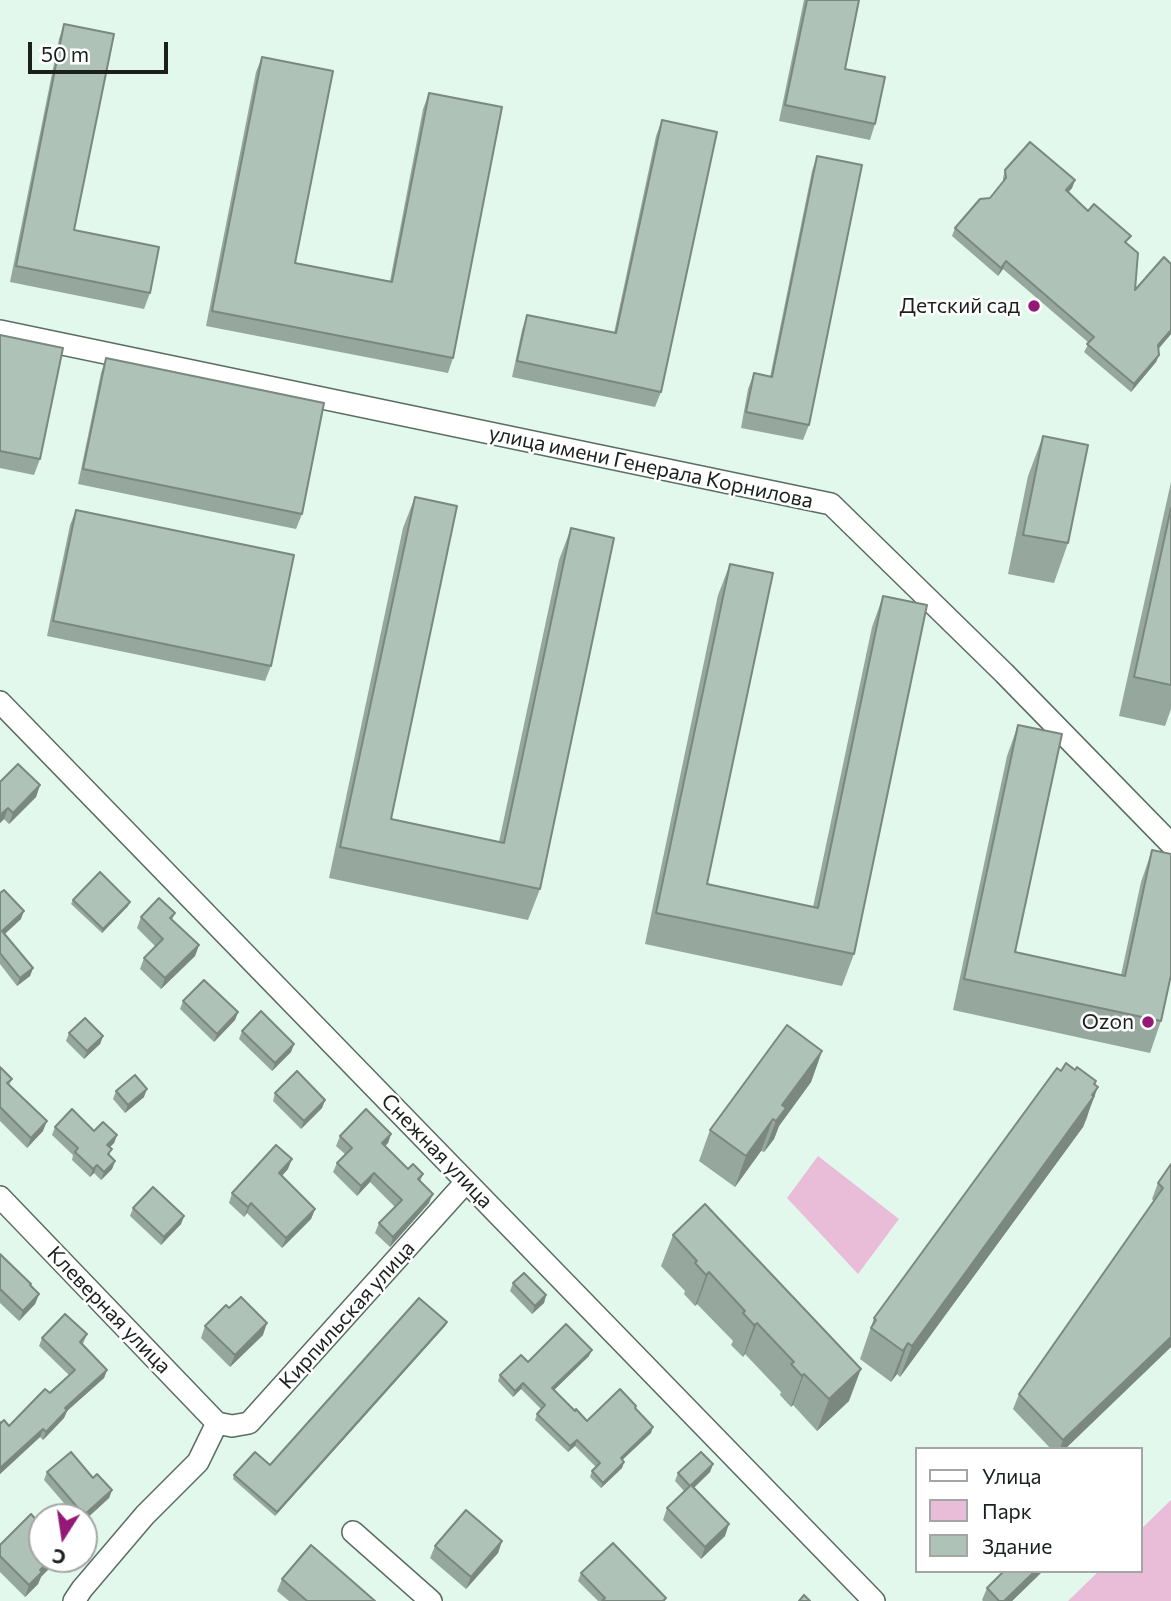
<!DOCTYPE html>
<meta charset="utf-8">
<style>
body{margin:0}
#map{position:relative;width:1171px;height:1601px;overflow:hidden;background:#e2f8ec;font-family:Commissioner,sans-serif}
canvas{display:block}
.legend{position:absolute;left:915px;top:1447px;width:228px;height:126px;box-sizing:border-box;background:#fff;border:2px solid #a3a6a5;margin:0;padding:9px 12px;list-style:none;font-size:21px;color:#1a211d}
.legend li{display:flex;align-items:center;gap:14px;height:35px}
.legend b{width:35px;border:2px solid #a3a6a5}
.north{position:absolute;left:28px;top:1503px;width:70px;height:70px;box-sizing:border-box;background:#fff;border:2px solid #a3a6a5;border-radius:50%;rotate:192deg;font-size:19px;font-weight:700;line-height:28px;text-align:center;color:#1a211d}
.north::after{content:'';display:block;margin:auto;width:24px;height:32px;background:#951974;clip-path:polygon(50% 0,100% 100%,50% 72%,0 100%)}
.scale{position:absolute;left:28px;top:42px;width:140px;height:32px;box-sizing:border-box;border:4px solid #1a211d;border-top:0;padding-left:9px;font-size:21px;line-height:24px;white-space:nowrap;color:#1a211d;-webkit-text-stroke:5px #fff;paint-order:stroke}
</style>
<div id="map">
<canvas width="1171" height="1601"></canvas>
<ul class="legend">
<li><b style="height:9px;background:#fff"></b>Улица</li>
<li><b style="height:19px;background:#e9bdd7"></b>Парк</li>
<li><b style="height:19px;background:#aec2b7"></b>Здание</li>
</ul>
<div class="north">С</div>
<div class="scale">50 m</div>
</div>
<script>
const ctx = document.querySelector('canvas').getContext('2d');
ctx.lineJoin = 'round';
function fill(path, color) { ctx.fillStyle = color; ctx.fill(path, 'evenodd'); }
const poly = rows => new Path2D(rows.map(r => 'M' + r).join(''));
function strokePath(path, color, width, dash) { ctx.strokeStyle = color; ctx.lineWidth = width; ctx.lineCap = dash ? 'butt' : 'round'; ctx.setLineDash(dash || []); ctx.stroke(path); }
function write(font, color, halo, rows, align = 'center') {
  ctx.font = font + ' Commissioner,sans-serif'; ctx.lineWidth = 5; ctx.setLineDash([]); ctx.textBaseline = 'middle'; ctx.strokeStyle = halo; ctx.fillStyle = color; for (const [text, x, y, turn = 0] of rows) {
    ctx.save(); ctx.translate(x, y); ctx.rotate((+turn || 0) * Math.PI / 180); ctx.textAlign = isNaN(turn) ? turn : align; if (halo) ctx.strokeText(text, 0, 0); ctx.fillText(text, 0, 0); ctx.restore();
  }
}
fill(poly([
 [818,1156,899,1219,858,1274,787,1198],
 [1171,1500,1171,1601,1068,1601,1099,1571,1141,1571,1141,1529]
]), '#e9bdd7');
const minor = poly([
 [0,331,831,504,1004,673,1171,844],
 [0,702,874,1601],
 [0,1197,217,1423],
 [217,1423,232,1426,249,1423,466,1182],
 [353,1532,431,1601],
 [74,1601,82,1589,145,1515,198,1462,217,1423]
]);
strokePath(minor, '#5a6d63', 24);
strokePath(minor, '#fff', 21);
fill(poly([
 [804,0,859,0,845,69,875,124,870,140,779,121],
 [64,24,74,230,150,293,144,309,10,282,59,39],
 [262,57,295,263,390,281,423,109,429,93,453,358,448,373,206,326,256,72],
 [662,120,661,392,655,407,512,377,522,330,527,315,614,333,656,136],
 [817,156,809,425,803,440,741,428,748,389,754,373,770,377,812,171],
 [1005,170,1075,180,1072,188,1068,193,1128,244,1135,290,1171,334,1158,349,1159,355,1156,362,1131,392,1084,352,1089,343,1003,269,998,276,952,236,955,228,990,198,1003,182,1003,178],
 [0,335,40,459,34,475,0,468],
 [106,358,302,514,296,529,78,484,101,373],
 [1043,436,1068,543,1054,583,1008,574,1028,476],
 [1171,482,1171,709,1165,726,1119,716],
 [415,497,391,819,499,842,559,560,571,528,540,889,528,920,329,878,403,528],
 [76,510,271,666,265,681,47,636,70,525],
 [730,564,707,884,813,907,872,627,883,596,854,954,842,986,645,944,718,595],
 [1018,725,1015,952,1121,975,1141,882,1152,850,1161,1021,1150,1053,953,1010,1007,756],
 [0,782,40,785,36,797,9,824,4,819,0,823],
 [0,893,21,919,5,934,33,968,30,976,17,986,0,964],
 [73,900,128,906,102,933,71,904],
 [175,913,172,920,199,945,195,956,161,989,140,969,144,958,156,947,137,928,141,917],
 [183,1001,238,1012,235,1020,214,1042,180,1009],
 [242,1031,294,1044,291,1052,272,1071,239,1039],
 [69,1033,103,1036,100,1044,84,1059,66,1041],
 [822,1051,811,1082,779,1126,774,1139,764,1152,761,1151,735,1187,699,1161,710,1130],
 [0,1067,12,1079,9,1085,43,1131,27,1148,0,1121],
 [1075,1070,1096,1081,1087,1118,1083,1127,900,1377,897,1374,891,1382,860,1359,874,1318,1061,1071],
 [116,1091,144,1097,125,1113,113,1099],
 [275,1093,325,1100,322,1108,301,1129,273,1101],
 [55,1127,117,1135,114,1143,110,1147,110,1156,115,1161,112,1169,101,1180,94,1173,90,1177,72,1160,73,1155,52,1135],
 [391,1134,388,1143,385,1146,408,1169,423,1174,420,1182,429,1203,390,1247,375,1233,379,1223,395,1207,370,1182,357,1196,333,1172,337,1163,345,1154,336,1146,340,1136],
 [1171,1164,1171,1347,1065,1449,1051,1449,1013,1409,1019,1394,1154,1201,1152,1199,1158,1183],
 [288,1169,282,1176,315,1209,311,1219,282,1248,247,1213,244,1217,229,1203,232,1193],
 [133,1208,184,1216,181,1224,161,1245,130,1216],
 [673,1235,849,1401,817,1431,793,1405,791,1407,780,1395,781,1392,745,1354,743,1357,731,1345,733,1341,697,1304,695,1306,684,1294,685,1291,661,1266],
 [0,1254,31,1284,30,1286,39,1294,35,1304,19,1321,0,1303],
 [513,1283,546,1295,544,1303,532,1314,510,1291],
 [229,1308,263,1335,230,1367,201,1338,205,1326],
 [447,1322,445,1326,275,1516,233,1479,234,1475,270,1465],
 [87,1334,83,1344,107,1370,104,1378,67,1411,64,1418,43,1440,40,1437,0,1474,0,1422,9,1426,69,1375,39,1346,42,1338],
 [589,1356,554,1390,575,1411,587,1421,636,1409,651,1433,622,1460,624,1462,622,1468,601,1488,590,1477,592,1471,596,1467,575,1446,568,1452,535,1420,537,1414,541,1409,521,1389,513,1397,498,1381,500,1375,528,1362],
 [713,1464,710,1472,694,1488,725,1536,701,1559,663,1520,667,1508,684,1491,675,1481,678,1473],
 [47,1472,93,1478,112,1490,109,1498,84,1521,84,1517,76,1517,44,1480],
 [502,1541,498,1553,466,1589,430,1558,435,1546],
 [0,1545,41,1577,38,1584,25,1597,0,1572],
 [1004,1571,1043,1571,1012,1601,983,1601,982,1600,987,1588],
 [581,1573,666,1598,665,1601,598,1601,578,1581],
 [282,1579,375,1601,289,1601,277,1591]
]), '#96a79d');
fill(poly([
 [1075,180,1072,188,1063,198,1066,190],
 [1006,261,1003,269,998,276,1001,268],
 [1171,330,1171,334,1155,353,1158,345],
 [1159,355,1156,362,1131,392,1134,384],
 [40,785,36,797,9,824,13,813],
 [8,808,4,819,0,823,0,815],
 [130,902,128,906,102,933,103,929],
 [24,911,21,919,0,938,2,931],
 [199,945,195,956,161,989,165,978],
 [33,968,30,976,17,986,20,978],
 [238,1012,235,1020,214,1042,217,1034],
 [103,1036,100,1044,84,1059,87,1051],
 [294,1044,291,1052,272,1071,275,1063],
 [822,1051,811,1082,779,1126,774,1139,764,1152,782,1105],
 [1096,1081,1088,1105,1092,1095,1098,1087,1083,1127,900,1377,912,1346],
 [147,1089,144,1097,125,1113,128,1105],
 [325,1100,322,1108,301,1129,304,1121],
 [773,1119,761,1151,735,1187,746,1156],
 [47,1121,43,1131,27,1148,31,1138],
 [391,1134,388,1143,378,1153,382,1143],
 [117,1135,114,1143,104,1153,107,1145],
 [292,1159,288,1169,275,1183,279,1173],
 [115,1161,112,1169,101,1180,104,1172],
 [97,1165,94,1173,90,1177,93,1169],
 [374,1173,370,1182,357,1196,361,1186],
 [433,1194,429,1203,390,1247,393,1237],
 [251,1203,247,1213,244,1217,248,1207],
 [315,1209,311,1219,282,1248,286,1238],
 [184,1216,181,1224,161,1245,164,1237],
 [709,1272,697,1304,695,1306,706,1275],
 [39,1294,35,1304,19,1321,23,1311],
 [546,1295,544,1303,532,1314,535,1306],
 [447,1322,445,1326,275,1516,277,1512],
 [267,1323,263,1335,230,1367,235,1355],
 [757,1323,745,1354,743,1357,754,1325],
 [1171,1337,1171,1347,1065,1449,1060,1449,1063,1440],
 [908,1343,897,1374,891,1382,903,1351],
 [592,1350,589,1356,550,1394,552,1388],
 [861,1369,849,1401,817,1431,829,1399],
 [107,1370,104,1378,67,1411,64,1418,43,1440,46,1432,65,1408],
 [804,1374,793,1405,791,1407,802,1376],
 [523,1383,521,1389,513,1397,515,1391],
 [653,1427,651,1433,618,1464,621,1458],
 [43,1429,40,1437,0,1474,0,1468],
 [577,1440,575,1446,568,1452,570,1446],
 [624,1462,622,1468,601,1488,603,1483],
 [713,1464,710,1472,687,1494,690,1486],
 [112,1490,109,1498,84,1521,84,1515],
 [729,1524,725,1536,701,1559,705,1547],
 [502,1541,498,1553,466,1589,471,1577],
 [51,1559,59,1559,41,1577,38,1584,25,1597,29,1585,40,1570],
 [1035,1571,1043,1571,1012,1601,1004,1601]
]), '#7a8880');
const building = poly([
 [807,0,859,0,845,69,885,77,875,124,785,105,807,0],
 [64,24,114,34,74,230,159,247,150,293,16,266,64,24],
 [262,57,333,71,295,263,392,282,429,93,502,107,453,358,212,311,262,57],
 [662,120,717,132,661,392,517,361,527,315,616,333,662,120],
 [1030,142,1075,180,1066,190,1088,211,1094,204,1131,236,1125,242,1138,253,1135,290,1164,257,1171,264,1171,330,1158,345,1159,355,1134,384,1087,344,1094,337,1006,261,1001,268,955,228,980,199,990,198,1006,178,1005,170,1030,142],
 [817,156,862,165,809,425,746,412,754,373,772,377,817,156],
 [0,335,63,348,40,459,0,451,0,335],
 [106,358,324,403,302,514,83,469,106,358],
 [1043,436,1088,445,1068,543,1023,535,1043,436],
 [415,497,457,506,391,819,504,843,571,528,614,538,540,889,340,847,415,497],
 [1171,508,1171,685,1134,677,1171,508],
 [76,510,294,555,271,666,53,621,76,510],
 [730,564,773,573,707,884,818,908,883,596,927,605,854,954,656,913,730,564],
 [1018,725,1062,734,1015,952,1125,976,1152,850,1171,854,1171,975,1161,1021,964,979,1018,725],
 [18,764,40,785,13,813,8,808,0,815,0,782,18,764],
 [100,872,130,902,103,929,73,900,100,872],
 [4,890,24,911,2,931,33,968,20,978,0,953,0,893,4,890],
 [159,898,175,913,170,918,199,945,165,978,144,958,163,939,141,917,159,898],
 [204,980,238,1012,217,1034,183,1001,204,980],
 [261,1011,294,1044,275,1063,242,1031,261,1011],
 [85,1018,103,1036,87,1051,69,1033,85,1018],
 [787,1025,822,1051,782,1105,786,1108,776,1121,773,1119,746,1156,710,1130,787,1025],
 [1066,1063,1075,1070,1077,1067,1096,1081,1094,1084,1098,1087,1092,1095,1094,1096,912,1346,908,1343,903,1351,871,1328,876,1320,874,1318,1057,1068,1061,1071,1066,1063],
 [0,1067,12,1079,7,1083,47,1121,31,1138,0,1107,0,1067],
 [297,1071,325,1100,304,1121,275,1093,297,1071],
 [135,1075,147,1089,128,1105,116,1091,135,1075],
 [72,1109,94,1131,103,1122,117,1135,107,1145,112,1149,108,1154,115,1161,104,1172,97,1165,93,1169,75,1152,78,1148,55,1127,72,1109],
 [366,1109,391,1134,382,1143,408,1169,413,1164,423,1174,418,1179,433,1194,393,1237,379,1223,402,1200,374,1173,361,1186,337,1163,352,1148,340,1136,366,1109],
 [276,1145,292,1159,279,1173,315,1209,286,1238,251,1203,248,1207,232,1193,276,1145],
 [1171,1164,1171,1337,1063,1440,1019,1394,1163,1188,1158,1183,1171,1164],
 [153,1187,184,1216,164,1237,133,1208,153,1187],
 [705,1204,861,1369,829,1399,804,1374,802,1376,791,1364,794,1362,757,1323,754,1325,743,1313,745,1311,709,1272,706,1275,695,1263,697,1261,673,1235,705,1204],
 [0,1254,31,1284,30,1285,39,1294,23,1311,0,1289,0,1254],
 [524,1273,546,1295,535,1306,513,1283,524,1273],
 [241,1297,267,1323,235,1355,205,1326,226,1305,229,1308,241,1297],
 [419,1298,447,1322,277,1512,234,1475,255,1452,270,1465,419,1298],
 [65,1314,87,1334,80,1342,107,1370,65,1408,67,1410,46,1432,43,1429,0,1468,0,1422,1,1423,4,1420,9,1426,45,1389,50,1393,75,1370,42,1338,65,1314],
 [566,1324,592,1350,552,1388,575,1411,576,1409,587,1421,620,1389,636,1406,635,1408,653,1427,621,1458,624,1462,603,1483,592,1471,600,1463,577,1440,570,1446,537,1414,545,1405,523,1383,515,1391,500,1375,521,1355,528,1362,566,1324],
 [71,1452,93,1478,97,1474,112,1490,84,1515,47,1472,71,1452],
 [701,1452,713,1464,690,1486,678,1473,701,1452],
 [691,1485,729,1524,705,1547,667,1508,691,1485],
 [466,1510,502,1541,471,1577,435,1546,466,1510],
 [31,1514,42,1526,42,1559,51,1559,40,1570,42,1572,29,1585,0,1556,0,1545,31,1514],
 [613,1543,666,1598,663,1601,602,1601,605,1598,581,1573,613,1543],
 [311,1545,375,1601,307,1601,282,1579,311,1545],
 [1004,1571,1035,1571,1004,1601,999,1601,987,1588,1004,1571],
 [804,1595,810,1601,799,1601,804,1595]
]);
fill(building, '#aec2b7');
strokePath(building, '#7a8880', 2);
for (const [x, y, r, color] of [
 [1034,306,7,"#951974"],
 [1148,1022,7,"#951974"]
]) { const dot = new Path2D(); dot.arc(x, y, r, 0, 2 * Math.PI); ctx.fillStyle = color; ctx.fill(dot); strokePath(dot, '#fff', 2.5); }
write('21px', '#1a211d', '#fff', [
 ["Детский сад",1020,306],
 ["Ozon",1134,1022]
], 'right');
write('21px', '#1a211d', '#fff', [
 ["улица имени Генерала Корнилова",651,467,12],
 ["Снежная улица",437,1151,46],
 ["Клеверная улица",109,1310,46],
 ["Кирпильская улица",347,1315,-48]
]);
</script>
